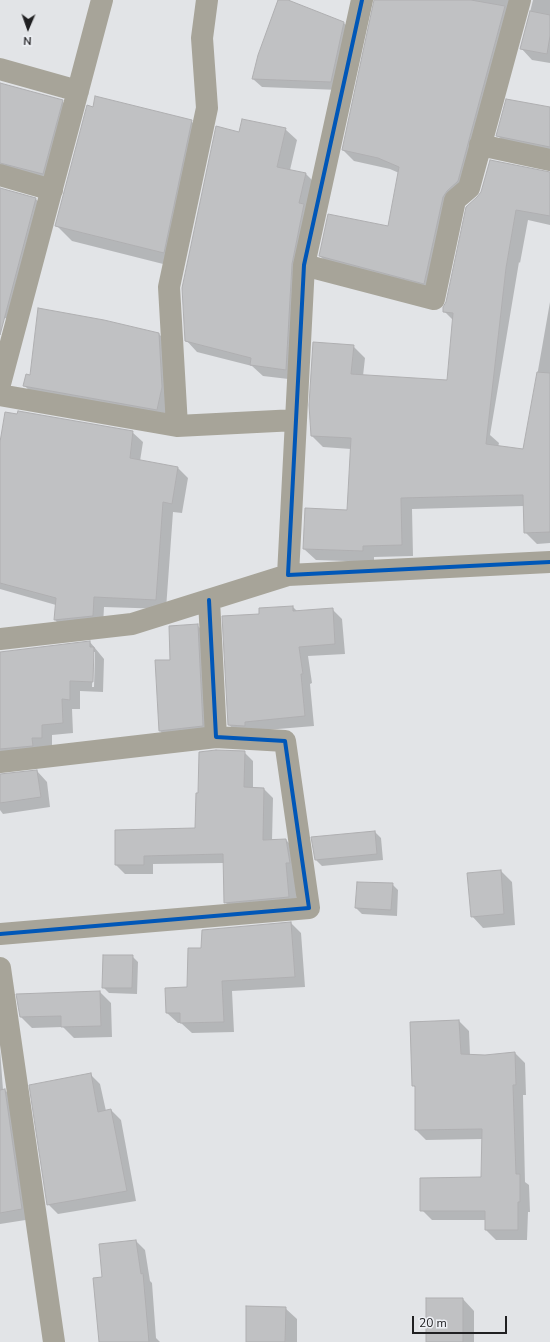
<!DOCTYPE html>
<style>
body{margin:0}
#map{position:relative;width:550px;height:1342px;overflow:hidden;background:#e2e4e7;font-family:"Nunito Sans",sans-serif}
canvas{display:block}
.north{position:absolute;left:8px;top:8px;width:40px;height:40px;-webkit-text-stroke:3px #eef0f5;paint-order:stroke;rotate:182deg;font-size:11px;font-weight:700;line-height:16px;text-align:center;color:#202022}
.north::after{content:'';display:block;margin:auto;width:14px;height:18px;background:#202022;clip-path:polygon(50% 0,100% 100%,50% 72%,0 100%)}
.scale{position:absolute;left:412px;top:1316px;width:95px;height:18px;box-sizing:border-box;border:2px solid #202022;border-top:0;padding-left:5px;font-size:12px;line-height:14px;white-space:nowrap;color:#202022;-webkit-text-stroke:3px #eef0f5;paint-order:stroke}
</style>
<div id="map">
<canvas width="550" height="1342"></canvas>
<div class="north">N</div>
<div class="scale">20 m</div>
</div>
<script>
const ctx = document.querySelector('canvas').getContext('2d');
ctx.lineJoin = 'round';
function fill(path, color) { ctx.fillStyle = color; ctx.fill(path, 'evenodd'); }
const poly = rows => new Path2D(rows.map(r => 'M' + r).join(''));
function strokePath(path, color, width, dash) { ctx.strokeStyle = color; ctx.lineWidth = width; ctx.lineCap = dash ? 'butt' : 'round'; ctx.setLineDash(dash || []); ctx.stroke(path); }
fill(poly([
 [279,0,286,0,344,23,352,31,339,90,262,87,253,79,259,56],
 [375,0,527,0,436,294,331,267,320,256,388,227,399,173,390,169,354,161,343,150],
 [533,0,550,0,550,63,532,60,521,48],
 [0,84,62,101,73,112,54,185,0,182],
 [550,108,550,156,509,147,497,135],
 [191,121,207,137,179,268,72,241,56,225],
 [285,129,297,140,290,170,306,174,317,185,297,380,263,376,252,366,197,352,186,340,240,133],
 [550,173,550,225,528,220,520,263,519,262,490,435,499,443,498,447,524,450,550,302,550,543,537,544,525,532,524,506,412,509,413,556,374,557,374,562,316,560,304,549,348,511,351,449,323,447,312,436,353,346,365,358,363,376,448,381,454,321,444,311,447,302,467,207],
 [0,189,36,199,47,211,18,321,0,317],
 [159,334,173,348,171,423,38,400,25,386,31,376],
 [132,432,143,442,140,461,178,468,188,478,182,513,173,512,166,609,104,607,103,626,65,630,55,620,56,605,0,589,0,449],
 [293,607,298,612,333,610,342,619,345,654,308,656,312,683,310,684,314,726,254,731,239,734,229,725,260,615],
 [197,625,209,637,214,737,171,742,160,731,171,661],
 [90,642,104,659,103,692,80,691,80,709,72,709,73,733,52,735,52,748,0,765,0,653],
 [93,652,95,652,94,687,92,687],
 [244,752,253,761,253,789,264,789,273,798,272,841,286,840,295,849,297,906,234,911,225,902,224,863,153,864,153,874,125,874,116,865,196,829,199,794],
 [37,771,47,782,50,807,3,814,0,810,0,775],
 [375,832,381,838,383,860,322,866,316,860],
 [501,871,512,882,515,925,483,928,472,916],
 [392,884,398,890,397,916,362,914,356,908],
 [291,923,301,933,305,987,232,991,234,1032,192,1033,181,1023,178,1023,167,1013,166,989,188,988],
 [132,956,138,962,137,994,109,993,103,987],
 [100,992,111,1003,112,1037,74,1038,63,1027,32,1028,21,1017],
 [459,1021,469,1031,470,1055,485,1056,515,1053,525,1063,526,1095,523,1095,525,1182,529,1185,530,1212,528,1212,527,1240,496,1240,486,1230,486,1220,432,1220,422,1210,482,1178,483,1139,426,1140,416,1130,416,1088,413,1085],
 [0,1049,3,1090,5,1090,15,1100,32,1219,0,1224],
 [90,1074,100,1084,106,1111,111,1110,121,1120,136,1201,58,1214,48,1204],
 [136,1241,145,1250,150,1281,152,1283,156,1338,160,1342,100,1342,103,1278],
 [463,1299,474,1311,474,1342,427,1342],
 [285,1308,297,1319,297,1342,247,1342]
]), '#0003');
const building = poly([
 [278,0,288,0,344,22,331,82,252,79,258,55,278,0],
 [374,0,471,0,505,6,458,181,447,191,443,197,424,284,319,256,328,214,388,226,399,167,378,158,342,150,374,0],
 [530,11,550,15,550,36,547,54,520,49,530,11],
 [0,83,63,100,43,174,0,163,0,83],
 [95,96,192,120,164,253,55,226,87,105,93,107,95,96],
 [506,99,550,107,550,147,496,136,506,99],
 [242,119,286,128,277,167,306,173,299,203,304,204,292,264,286,370,250,365,251,358,185,341,182,288,216,126,239,132,242,119],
 [490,160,550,172,550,216,516,210,506,268,486,444,523,449,537,372,550,373,550,532,524,533,523,495,401,498,402,545,363,546,363,551,303,549,305,508,347,510,351,438,311,436,309,405,313,342,354,345,351,374,447,380,453,313,443,312,443,307,446,302,466,207,477,197,481,192,490,160],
 [0,188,36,198,0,335,0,188],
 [38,308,104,320,159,333,162,387,157,410,23,386,26,374,30,375,38,308],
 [18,411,133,431,130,458,178,467,172,504,163,502,156,600,94,597,93,616,54,620,56,598,0,583,0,442,5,412,17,414,18,411],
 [293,606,293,611,333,608,335,644,299,647,303,674,301,674,305,716,245,722,245,726,228,725,222,616,259,614,259,608,293,606],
 [198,624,203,726,159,731,155,660,170,660,169,626,198,624],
 [90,641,90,647,94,647,93,682,70,681,70,700,62,699,63,723,42,725,42,738,32,738,33,746,0,749,0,652,90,641],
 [216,750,245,751,244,787,264,788,263,840,286,839,290,863,286,863,289,897,224,903,223,854,144,856,144,865,115,865,115,830,195,828,196,793,198,793,199,752,216,750],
 [37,770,41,797,0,803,0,774,37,770],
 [375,831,377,854,315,860,311,837,375,831],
 [501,870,504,914,471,917,467,873,501,870],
 [357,882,393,883,391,910,355,908,357,882],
 [291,922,295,977,222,981,224,1022,180,1023,180,1013,166,1013,165,988,187,987,188,948,201,948,202,930,291,922],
 [103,955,133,955,132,988,102,988,103,955],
 [100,991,101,1026,61,1027,61,1016,20,1017,16,994,100,991],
 [459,1020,461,1054,485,1055,515,1052,516,1085,513,1085,516,1174,520,1174,520,1202,518,1202,518,1230,485,1230,485,1211,420,1211,420,1178,481,1177,482,1129,415,1130,415,1086,412,1086,410,1022,459,1020],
 [91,1073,98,1112,111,1109,127,1191,47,1205,29,1085,91,1073],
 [5,1089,22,1209,0,1213,0,1090,5,1089],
 [136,1240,141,1274,143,1273,149,1342,99,1342,93,1278,102,1277,99,1244,136,1240],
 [426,1298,463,1298,463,1342,426,1342,426,1298],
 [246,1306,286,1307,285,1342,246,1342,246,1306]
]);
fill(building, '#c0c1c3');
strokePath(building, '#afafb1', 1);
strokePath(poly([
 [362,0,304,265,288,575,550,562],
 [0,69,78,91],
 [480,145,550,160],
 [0,175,52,190],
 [304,265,434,299,455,200,469,188,520,0],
 [0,384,102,0],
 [0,395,177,426,169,287,207,108,202,38,207,0],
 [177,426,296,420],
 [0,639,132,624,288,575],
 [0,762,216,737],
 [0,934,309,908,285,741,216,737,209,600],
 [0,968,54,1342]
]), '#a7a499', 22);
strokePath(poly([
 [362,0,304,265,288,575,550,562],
 [0,934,309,908,285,741,216,737,209,600]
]), '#0057b8', 4);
</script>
